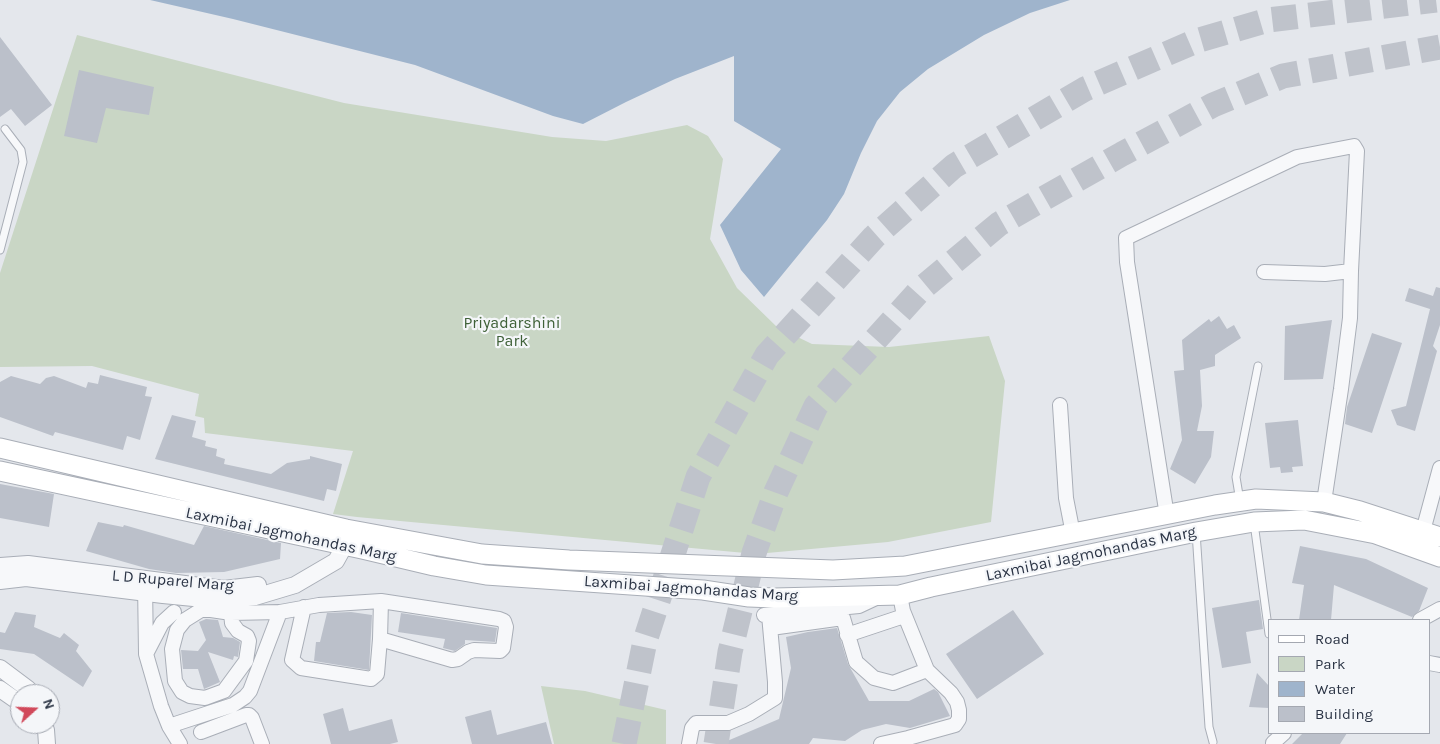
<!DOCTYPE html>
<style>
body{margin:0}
#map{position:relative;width:1440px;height:744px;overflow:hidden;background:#e4e7ec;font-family:Karla,sans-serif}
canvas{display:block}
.legend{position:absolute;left:1268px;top:619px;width:162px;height:115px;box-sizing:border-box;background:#f4f6f9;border:1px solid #a4a8b1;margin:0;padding:6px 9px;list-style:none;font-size:15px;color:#2b3445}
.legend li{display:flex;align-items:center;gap:10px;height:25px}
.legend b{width:25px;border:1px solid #a4a8b1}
.north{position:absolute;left:10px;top:684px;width:50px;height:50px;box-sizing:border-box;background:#f4f6f9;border:1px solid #a4a8b1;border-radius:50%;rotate:70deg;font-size:14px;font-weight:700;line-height:20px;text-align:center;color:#2b3445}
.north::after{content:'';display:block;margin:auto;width:18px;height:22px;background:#d1495b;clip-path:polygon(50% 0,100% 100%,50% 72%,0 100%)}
</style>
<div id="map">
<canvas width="1440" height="744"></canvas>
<ul class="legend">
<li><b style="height:6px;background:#fff"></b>Road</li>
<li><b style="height:14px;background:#c9d6c5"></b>Park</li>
<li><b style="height:14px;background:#9fb4cc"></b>Water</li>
<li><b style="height:14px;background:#bbc0ca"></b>Building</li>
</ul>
<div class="north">N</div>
</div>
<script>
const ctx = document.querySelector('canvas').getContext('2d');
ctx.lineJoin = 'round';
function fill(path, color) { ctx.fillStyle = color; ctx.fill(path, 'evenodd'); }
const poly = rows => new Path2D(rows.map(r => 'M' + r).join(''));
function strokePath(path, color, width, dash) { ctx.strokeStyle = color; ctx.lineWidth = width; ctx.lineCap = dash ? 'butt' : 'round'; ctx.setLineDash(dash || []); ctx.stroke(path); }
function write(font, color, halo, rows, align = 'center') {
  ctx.font = font + ' Karla,sans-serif'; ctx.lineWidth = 4.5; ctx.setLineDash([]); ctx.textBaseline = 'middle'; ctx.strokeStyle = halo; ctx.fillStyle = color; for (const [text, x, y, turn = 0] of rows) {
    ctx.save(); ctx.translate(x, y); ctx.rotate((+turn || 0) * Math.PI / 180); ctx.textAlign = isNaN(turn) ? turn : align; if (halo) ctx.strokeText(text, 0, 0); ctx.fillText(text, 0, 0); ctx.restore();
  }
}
fill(poly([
 [77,35,344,103,552,137,606,141,687,125,708,136,723,159,710,239,737,288,777,327,812,344,889,347,989,336,1005,381,991,522,888,542,756,554,357,517,333,514,353,451,205,433,204,418,195,416,199,394,92,366,0,367,0,273],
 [541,686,585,691,666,710,666,744,554,744]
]), '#c9d6c5');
fill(poly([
 [150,0,1070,0,1030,13,984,35,928,69,900,92,877,121,861,153,844,194,827,220,764,297,741,270,720,225,781,149,734,121,734,56,675,79,626,102,583,124,553,116,415,65,233,19]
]), '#9fb4cc');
fill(poly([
 [0,37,52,105,25,126,11,109,0,117],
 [79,70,154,87,149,115,106,108,97,143,64,136],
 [1436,287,1440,288,1440,325,1433,346,1437,351,1415,431,1397,425,1391,410,1406,406,1430,309,1405,301,1409,288,1433,296],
 [1219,316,1227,329,1234,325,1241,338,1215,355,1215,366,1200,370,1202,406,1197,431,1214,431,1211,457,1195,484,1170,469,1182,440,1174,371,1184,370,1182,340,1209,319,1211,322],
 [1332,320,1323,379,1284,380,1285,326],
 [1372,333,1402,343,1372,433,1345,424,1347,407],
 [100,375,147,387,145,396,152,397,140,440,127,436,123,450,55,432,53,436,0,417,0,382,11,376,40,384,46,378,54,376,86,388,88,382,98,384],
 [172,415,196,421,192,437,206,441,205,446,217,449,216,456,225,459,224,464,271,474,287,463,310,459,310,456,342,464,336,491,327,489,324,501,155,459],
 [1298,420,1303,466,1292,467,1293,472,1281,473,1280,467,1270,468,1265,423],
 [0,484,54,494,49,527,0,518],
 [98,522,123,527,124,525,194,545,204,526,281,543,280,559,224,572,176,573,149,569,86,551],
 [1300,546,1366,559,1428,588,1419,611,1412,617,1334,585,1331,620,1299,620,1304,585,1292,583],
 [1259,600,1263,629,1246,632,1251,663,1222,668,1212,608],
 [1013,610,1044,654,977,699,946,654],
 [15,612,36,615,34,627,60,638,64,633,79,645,76,651,92,671,83,687,34,654,0,649,0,632,5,633],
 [351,612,372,615,369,670,314,661,316,642,320,642,327,613],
 [401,613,497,628,495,642,465,640,465,644,455,651,443,648,445,639,398,632],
 [206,619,218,620,223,637,233,638,240,642,238,657,234,656,233,660,208,652,220,682,204,689,198,669,183,669,181,650,198,651,206,640,199,622],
 [837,628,848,664,869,701,909,701,934,689,938,692,950,716,910,728,886,724,862,730,845,741,813,738,809,744,720,744,779,719,791,668,786,637,808,632],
 [1257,673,1269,686,1269,708,1249,707],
 [343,708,349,731,392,719,398,742,390,744,331,744,323,714],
 [491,710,497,735,546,722,552,744,472,744,465,717],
 [1303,733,1347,733,1340,744,1292,744]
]), '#bbc0ca');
strokePath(poly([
 [624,744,645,641,698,477,767,355,874,237,954,166,1085,89,1196,41,1268,20,1436,0],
 [716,744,730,652,754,553,776,492,816,406,920,290,999,224,1122,154,1213,105,1283,76,1440,47]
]), '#bfc3cb', 25, [25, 12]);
const service = poly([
 [0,250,23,162,21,150,5,129],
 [1240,501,1236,477,1258,366],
 [1254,523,1269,634],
 [1196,532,1209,727,1213,742]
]);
const minor = poly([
 [1264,272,1325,274,1351,271,1350,318,1341,389,1324,502],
 [1060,405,1066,498,1073,534],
 [1167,516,1127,262,1126,238,1297,157,1354,146,1357,151,1351,271],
 [1423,531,1440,468],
 [145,583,146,654,161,706,169,726,180,744],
 [304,607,292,660,301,668,371,679,377,674,380,639],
 [231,613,232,623,238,631,247,636,249,641,246,661,224,691,205,698,190,696,182,692,175,681,172,649,177,630,185,620,201,610,211,610,231,613,280,612],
 [764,615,859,606,876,598],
 [1420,620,1440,609],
 [771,628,843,618,856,662,874,678,893,683,927,670],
 [847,635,904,616],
 [147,652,162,623,174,612],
 [1429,663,1440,665],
 [169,726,233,705,245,697,250,691,280,612,319,605,381,601,499,619,504,621,506,627,503,648,500,651,474,650,468,652,458,659,452,660,380,639,381,601],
 [201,732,246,715,249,715,252,718,262,744],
 [1273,743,1284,733],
 [689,744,692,728,696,723,728,723,749,714,775,698,775,682,769,615],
 [881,744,908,738,955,725,959,719,959,710,957,702,951,693,927,670,903,611,900,595]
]);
const tertiary = poly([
 [0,566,28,564,224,589,258,585],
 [0,581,26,578,163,595,224,601,255,597,295,585,336,561,341,552,345,534],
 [0,668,28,689,30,694],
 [0,689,20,703],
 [43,724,46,730,47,744]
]);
const secondary = poly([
 [0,448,346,529,482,554,569,560,833,570,905,566,1215,505,1256,499,1324,502,1360,511,1440,537],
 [0,471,362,549,434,566,486,575,703,590,749,597,774,598,900,595,931,587,1196,532,1254,522,1304,520,1376,534,1440,557]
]);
strokePath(service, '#a9aeb7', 9);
strokePath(minor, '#a9aeb7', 16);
strokePath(tertiary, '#a9aeb7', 18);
strokePath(secondary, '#a9aeb7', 21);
strokePath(service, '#f7f8fa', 7);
strokePath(minor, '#f7f8fa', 14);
strokePath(tertiary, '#f7f8fa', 16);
strokePath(secondary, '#fff', 19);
write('16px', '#3f6138', '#f4f6f9', [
 ["Priyadarshini",512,323],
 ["Park",512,341]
]);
write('16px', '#2b3445', '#f4f6f9', [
 ["Laxmibai Jagmohandas Marg",291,535,12],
 ["Laxmibai Jagmohandas Marg",1091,554,-12],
 ["L D Ruparel Marg",173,581,5],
 ["Laxmibai Jagmohandas Marg",691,589,4]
]);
</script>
